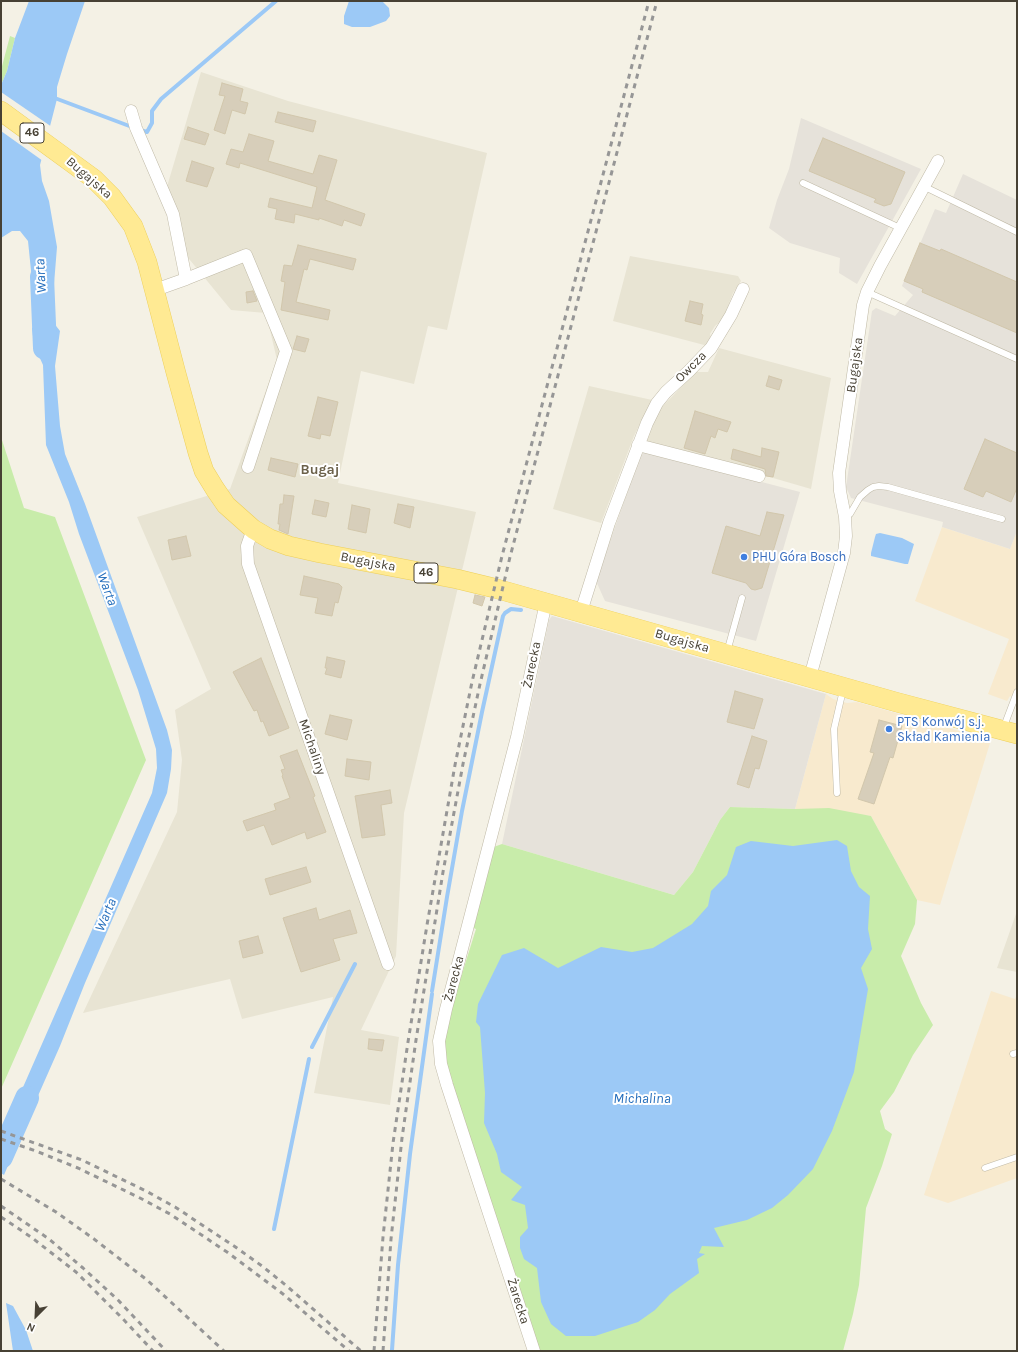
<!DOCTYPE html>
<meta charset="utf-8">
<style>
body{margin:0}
#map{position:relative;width:1018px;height:1352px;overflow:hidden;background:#f4f1e5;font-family:Karla,sans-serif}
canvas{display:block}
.frame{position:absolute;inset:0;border:2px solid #474134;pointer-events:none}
.north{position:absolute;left:16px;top:1296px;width:40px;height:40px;-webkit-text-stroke:3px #fff;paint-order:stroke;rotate:204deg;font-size:11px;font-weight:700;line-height:16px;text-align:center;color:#474134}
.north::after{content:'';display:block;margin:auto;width:14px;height:18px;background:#474134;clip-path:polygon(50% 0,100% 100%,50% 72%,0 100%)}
</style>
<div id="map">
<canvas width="1018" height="1352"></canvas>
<div class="frame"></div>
<div class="north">N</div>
</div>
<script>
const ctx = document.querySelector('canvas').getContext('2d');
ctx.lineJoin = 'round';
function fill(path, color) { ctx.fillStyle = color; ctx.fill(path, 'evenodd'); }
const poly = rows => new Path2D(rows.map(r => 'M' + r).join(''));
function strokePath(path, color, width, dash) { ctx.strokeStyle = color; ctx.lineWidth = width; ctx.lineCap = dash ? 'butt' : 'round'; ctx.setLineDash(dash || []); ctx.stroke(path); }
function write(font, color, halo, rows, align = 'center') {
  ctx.font = font + ' Karla,sans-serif'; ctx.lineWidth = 4; ctx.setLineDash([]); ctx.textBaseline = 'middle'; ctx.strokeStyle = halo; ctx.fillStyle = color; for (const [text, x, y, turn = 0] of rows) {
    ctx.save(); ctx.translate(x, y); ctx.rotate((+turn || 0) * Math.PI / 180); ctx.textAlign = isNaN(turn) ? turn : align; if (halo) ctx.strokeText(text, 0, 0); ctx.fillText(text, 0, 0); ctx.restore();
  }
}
fill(poly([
 [201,72,288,101,487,153,447,330,428,326,414,384,361,371,338,483,476,512,404,813,396,956,361,1030,399,1037,390,1105,314,1093,333,997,242,1019,230,979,83,1013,177,812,182,760,175,710,211,689,137,517,230,489,277,360,266,313,231,310,185,254,166,190],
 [630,256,738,276,741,281,733,293,723,319,715,326,710,334,711,338,708,346,613,321],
 [719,348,831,378,811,489,646,441,658,411,696,372,708,372],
 [589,386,652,400,634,436,601,523,553,509],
 [1017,911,1017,972,997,968]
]), '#e8e4d3');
fill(poly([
 [942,527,1010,549,1017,531,1017,699,1010,696,1007,701,988,694,1009,639,915,601],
 [826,694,833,699,847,703,857,702,991,740,940,905,917,900,871,816,795,809],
 [991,991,1015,999,1017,994,1017,1178,948,1203,924,1195]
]), '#f8eace');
fill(poly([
 [801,118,921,169,857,284,839,273,840,258,790,243,769,228,777,200,789,169],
 [963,174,1017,200,1017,531,1010,549,942,527,943,522,851,498,846,487,872,311,876,308,895,316,913,295,902,286,904,281,935,209,946,213],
 [647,452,800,492,756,641,605,601,596,581,640,456,643,453],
 [552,616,826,694,795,809,730,807,720,820,693,872,674,895,502,844,549,620]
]), '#e6e2da');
fill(poly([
 [10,36,15,38,7,71,1,85,1,70],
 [1,437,24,508,55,517,146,760,1,1089],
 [730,807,795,809,829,808,871,816,917,900,915,924,901,956,921,1003,933,1025,913,1055,894,1092,880,1111,885,1129,892,1134,882,1166,866,1208,859,1285,853,1314,843,1351,539,1351,446,1068,443,1045,451,1009,476,929,468,926,488,849,502,844,674,895,693,872,720,820]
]), '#c8ecaa');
fill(poly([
 [29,1,85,1,67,54,57,87,57,99,40,165,42,181,49,201,57,247,52,309,35,310,28,241,20,231,12,231,1,238,1,85,7,71,15,38],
 [349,1,382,1,389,8,390,16,386,21,370,27,352,27,344,24,344,16],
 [53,315,53,322,60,331,55,366,60,426,65,454,85,504,167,730,172,750,171,769,167,793,85,983,60,1046,22,1132,6,1126,152,793,157,768,156,749,138,690,79,534,69,502,46,445,43,365,34,345,32,328,38,322,36,316],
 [880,533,902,538,914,544,908,564,905,564,871,556,871,553,875,537,876,534],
 [837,840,847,846,851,871,859,887,870,896,868,929,872,949,861,968,868,989,854,1072,832,1131,813,1169,788,1195,772,1208,747,1220,714,1228,724,1247,702,1246,699,1253,705,1254,697,1259,699,1273,670,1294,655,1310,638,1322,595,1336,566,1336,551,1324,541,1302,537,1268,524,1259,520,1248,520,1237,528,1228,525,1205,511,1200,522,1187,501,1172,497,1154,484,1123,485,1093,480,1027,476,1022,478,1004,502,955,524,948,558,968,601,947,632,952,653,948,692,924,708,906,711,891,727,875,736,847,751,841,793,846],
 [1,1144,15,1149,4,1175,1,1173],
 [6,1303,13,1306,26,1330,33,1351,13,1351]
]), '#9cc9f6');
fill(poly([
 [1,92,52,127,43,161,1,131]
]), '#f4f1e5');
strokePath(poly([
 [52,97,132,127],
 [140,130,147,132,152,123,152,111,161,99,276,1],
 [432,991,447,897,462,811,482,712,503,616,505,613,511,609,521,610],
 [312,1047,355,964],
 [274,1229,309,1059],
 [392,1350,398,1265,410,1154,432,994]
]), '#9cc9f6', 4);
strokePath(poly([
 [42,277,45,348],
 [1,1157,27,1098]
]), '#9cc9f6', 24);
const building = poly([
 [222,83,243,89,240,101,248,103,245,114,232,110,225,134,214,130,225,96,219,95,222,83],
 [278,112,316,121,313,132,275,122,278,112],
 [188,127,209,134,205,145,184,139,188,127],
 [249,134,274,141,268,161,313,174,319,155,337,160,325,200,365,214,361,226,344,220,342,226,319,218,319,220,295,214,294,223,275,219,277,209,268,207,270,198,312,208,317,187,240,163,239,168,226,164,231,149,243,152,249,134],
 [823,138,905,172,891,204,884,206,874,202,876,199,809,171,823,138],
 [192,161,214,168,207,187,186,181,192,161],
 [920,243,940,251,941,249,1017,282,1017,333,922,292,923,289,904,281,920,243],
 [298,245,356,259,353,270,310,259,307,270,304,269,296,302,330,310,328,320,281,310,285,282,281,281,284,265,292,266,298,245],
 [253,291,257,301,247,303,246,292,253,291],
 [690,301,703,304,701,314,703,315,701,325,685,321,690,301],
 [297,336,309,339,305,352,293,349,297,336],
 [769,376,782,380,779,390,766,386,769,376],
 [318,397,338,402,330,436,321,434,320,439,308,436,318,397],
 [695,411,731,422,727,432,718,429,715,438,711,436,705,454,684,448,695,411],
 [985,439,1017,453,1017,488,1011,502,986,491,983,497,964,489,985,439],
 [762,448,779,452,773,477,766,476,765,469,731,459,733,449,761,457,762,448],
 [271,458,298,464,295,477,268,470,271,458],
 [284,495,294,496,288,534,279,530,280,524,278,524,280,504,283,504,284,495],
 [315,500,329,503,326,517,312,514,315,500],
 [398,504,414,507,410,528,394,523,398,504],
 [352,505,370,509,366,533,348,529,352,505],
 [767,512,784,515,762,588,755,590,751,589,746,583,712,573,726,526,760,536,767,512],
 [186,536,191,556,172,560,168,540,186,536],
 [304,576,339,584,342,587,338,603,335,602,332,616,315,613,318,598,300,595,304,576],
 [475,595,485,597,482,606,473,603,475,595],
 [327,657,345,661,341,678,325,674,327,668,325,668,327,657],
 [261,658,289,728,269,736,263,721,261,722,257,710,254,711,233,672,261,658],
 [735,691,763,699,754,729,727,722,735,691],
 [330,715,352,720,347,740,325,734,330,715],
 [879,720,902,726,893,758,890,757,874,804,858,799,874,753,870,752,879,720],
 [752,736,767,741,759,769,755,768,749,788,737,784,752,736],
 [297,750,315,796,313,797,326,832,307,839,305,832,272,845,264,825,247,831,243,821,276,810,274,804,290,798,282,776,283,775,281,770,285,769,280,756,297,750],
 [347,759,371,762,369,780,345,776,347,759],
 [390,790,392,803,381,805,385,835,362,838,355,796,390,790],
 [306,867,311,882,270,895,265,879,306,867],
 [316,908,319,920,350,910,357,933,333,939,340,960,301,972,283,918,316,908],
 [258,936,263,953,243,958,239,941,258,936],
 [369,1039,384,1040,382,1051,368,1049,369,1039]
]);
fill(building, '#d7ceba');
strokePath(building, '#d2c7ac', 1);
const lane = poly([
 [803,183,900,228],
 [923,186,1017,232],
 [867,292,1017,359],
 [845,517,850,514,860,497,868,490,873,487,879,486,888,487,1002,519],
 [727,652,742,598],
 [1003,729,1017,692],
 [837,793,834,729,843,690],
 [1013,1054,1017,1053],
 [985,1168,1017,1157]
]);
const street = poly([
 [131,111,136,128,173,214,186,279,155,290],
 [186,279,246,255,286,351,248,467],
 [638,445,759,476],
 [253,529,247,546,248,564,388,964],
 [581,612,609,523,647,423,657,403,666,392,689,371,711,348,731,315,743,289],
 [810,677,844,553,846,536,845,517,840,491,839,473,863,305,867,292,880,266,938,161],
 [534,1351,447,1085,441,1064,439,1041,446,1009,458,964,517,737,546,602]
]);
const primary = poly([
 [1,111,94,179,112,197,133,226,147,262,176,373,198,453,204,471,215,489,226,505,253,529,270,539,289,546,320,553,457,579,494,588,896,702,1017,734]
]);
strokePath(lane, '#c0baa7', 7);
strokePath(street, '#c0baa7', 13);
strokePath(primary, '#edcf5a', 20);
strokePath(lane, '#fff', 6);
strokePath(street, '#fff', 12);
strokePath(primary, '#ffea93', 19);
strokePath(poly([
 [1,1131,82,1160,146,1191,175,1207,234,1246,262,1266,288,1287,361,1351],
 [1,1139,36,1151,78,1168,140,1198,170,1214,227,1252,283,1294,349,1351],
 [1,1179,56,1212,94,1239,147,1280,224,1351],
 [1,1206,49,1239,83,1268,118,1300,166,1351],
 [1,1217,31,1237,76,1272,123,1319,153,1351],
 [374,1351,383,1237,393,1143,408,1042,427,925,455,765,472,682,502,556,649,1],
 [383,1351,391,1239,402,1138,416,1040,443,872,463,764,480,684,510,557,657,1]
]), '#969696', 3, [5, 5]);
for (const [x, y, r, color] of [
 [744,557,4,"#3f7fe0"],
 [889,729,4,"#3f7fe0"]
]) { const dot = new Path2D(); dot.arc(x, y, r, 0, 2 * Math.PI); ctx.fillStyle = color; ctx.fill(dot); strokePath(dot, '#fff', 1.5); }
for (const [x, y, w] of [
 [32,133,24],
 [426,573,24]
]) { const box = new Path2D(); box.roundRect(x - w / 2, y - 10, w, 20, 3); ctx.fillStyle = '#fff'; ctx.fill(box); strokePath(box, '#474134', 1); }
write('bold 12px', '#474134', null, [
 ["46",32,133],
 ["46",426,573]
]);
write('13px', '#474134', '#fff', [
 ["Bugajska",89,178,41],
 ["Bugajska",855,365,-82],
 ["Owcza",691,367,-45],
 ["Bugajska",368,562,11],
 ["Bugajska",682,641,16],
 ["Żarecka",532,665,-78],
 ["Michaliny",312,747,71],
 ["Żarecka",454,979,-75],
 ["Żarecka",518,1301,72]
]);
write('13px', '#366cbe', '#fff', [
 ["PHU Góra Bosch",752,557],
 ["PTS Konwój s.j.",897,722],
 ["Skład Kamienia",897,737]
], 'left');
write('italic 14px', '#246ebc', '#fff', [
 ["Warta",41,276,-93],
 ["Warta",107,589,70],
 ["Warta",106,915,-67],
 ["Michalina",642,1099]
]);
write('bold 14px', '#6b614a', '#fff', [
 ["Bugaj",320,470]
]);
</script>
